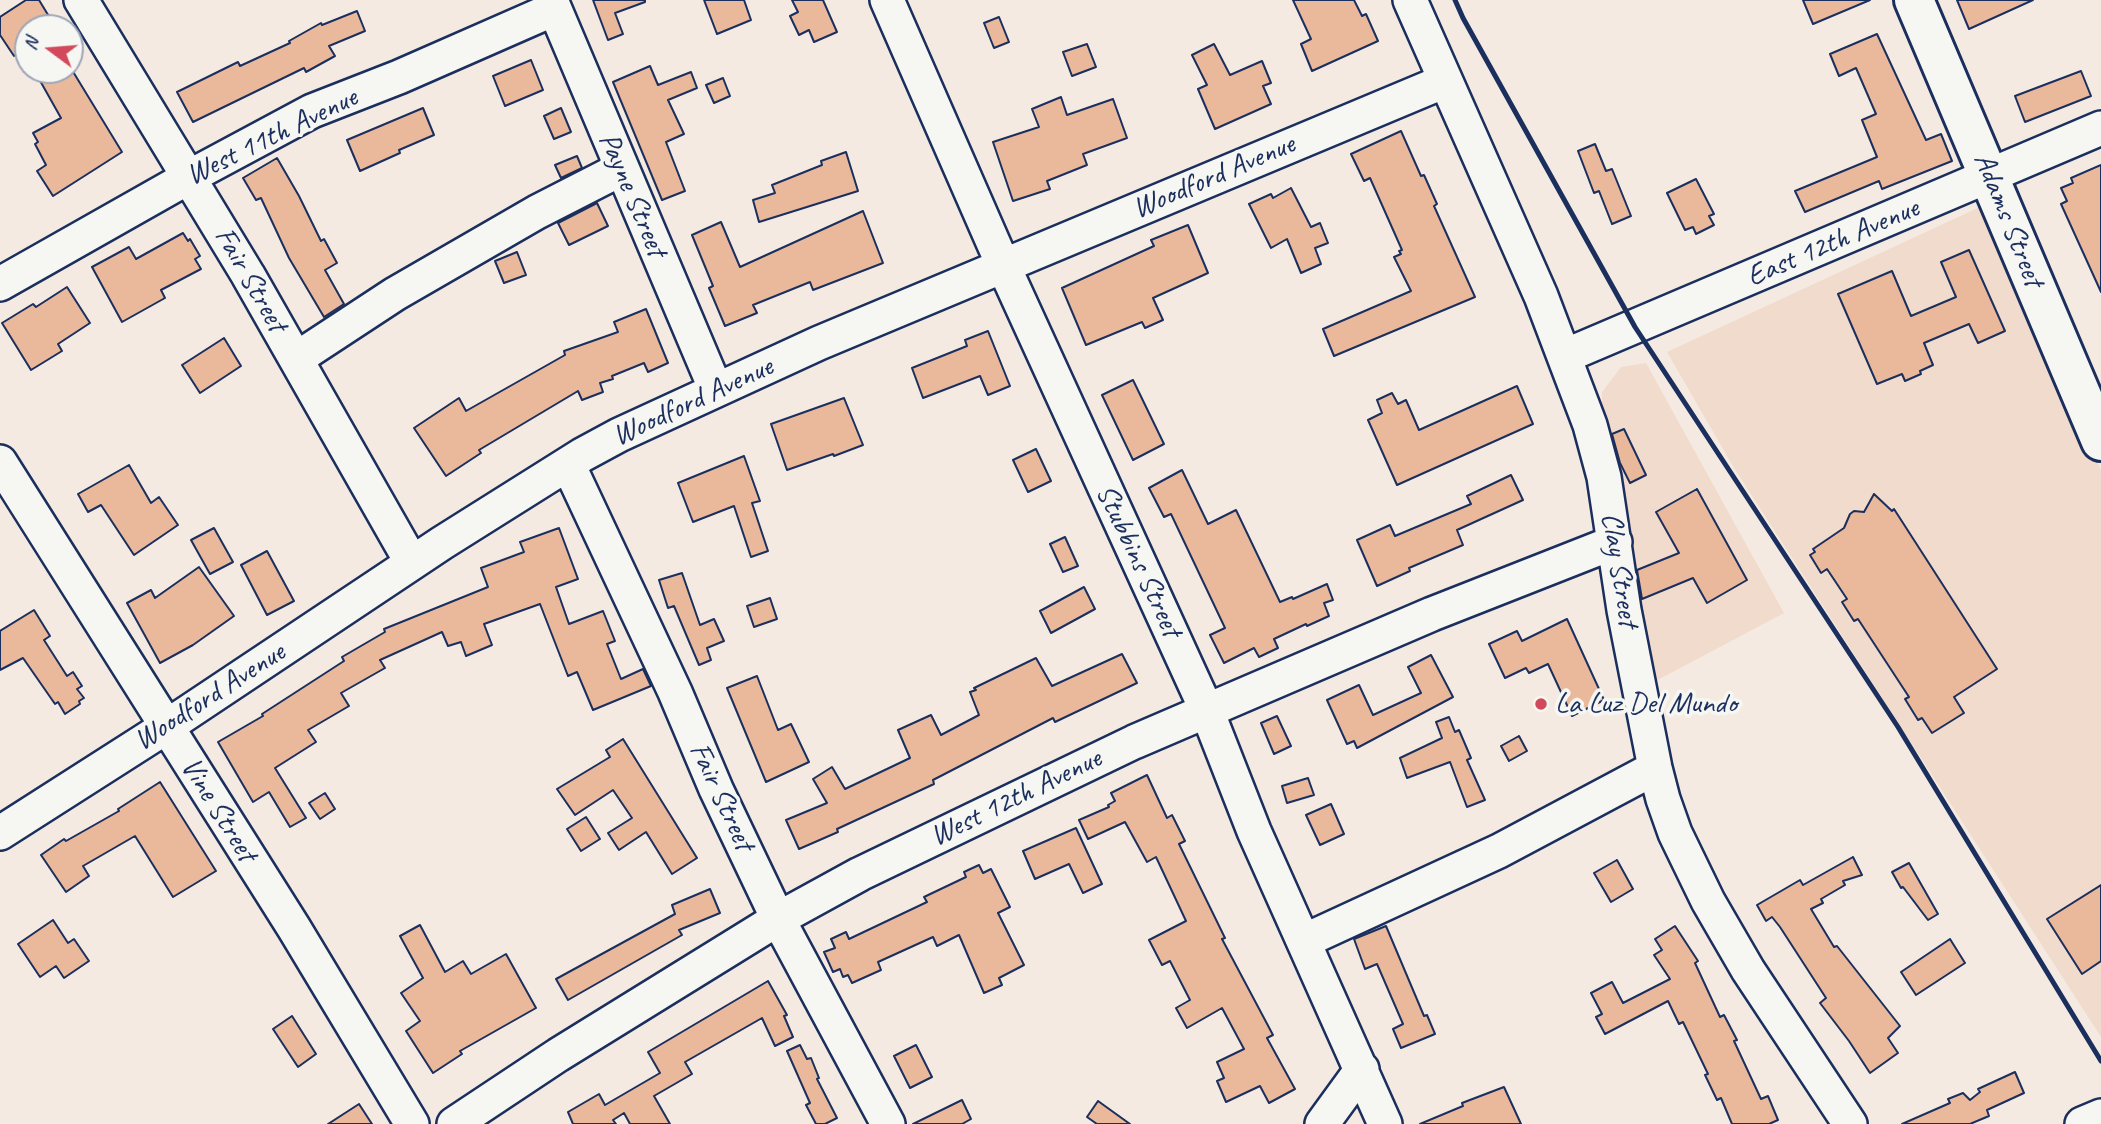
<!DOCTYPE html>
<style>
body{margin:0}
#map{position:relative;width:2101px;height:1124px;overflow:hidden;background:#f4eae1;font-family:Caveat,sans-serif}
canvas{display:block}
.north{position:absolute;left:14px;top:14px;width:70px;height:70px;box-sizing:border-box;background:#f6f6f2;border:2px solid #9ea6b7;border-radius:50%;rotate:286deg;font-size:19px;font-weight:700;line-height:28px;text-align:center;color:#1b2f5e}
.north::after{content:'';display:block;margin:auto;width:24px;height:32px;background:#d1495b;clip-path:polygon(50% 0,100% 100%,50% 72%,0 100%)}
</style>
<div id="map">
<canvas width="2101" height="1124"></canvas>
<div class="north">N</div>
</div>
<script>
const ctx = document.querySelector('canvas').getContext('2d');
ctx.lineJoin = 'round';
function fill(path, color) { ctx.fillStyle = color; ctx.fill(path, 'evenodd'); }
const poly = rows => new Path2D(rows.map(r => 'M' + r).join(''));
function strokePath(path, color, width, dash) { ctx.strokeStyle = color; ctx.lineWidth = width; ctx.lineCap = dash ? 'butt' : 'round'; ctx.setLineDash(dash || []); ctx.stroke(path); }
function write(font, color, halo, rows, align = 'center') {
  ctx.font = font + ' Caveat,sans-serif'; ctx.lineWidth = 7; ctx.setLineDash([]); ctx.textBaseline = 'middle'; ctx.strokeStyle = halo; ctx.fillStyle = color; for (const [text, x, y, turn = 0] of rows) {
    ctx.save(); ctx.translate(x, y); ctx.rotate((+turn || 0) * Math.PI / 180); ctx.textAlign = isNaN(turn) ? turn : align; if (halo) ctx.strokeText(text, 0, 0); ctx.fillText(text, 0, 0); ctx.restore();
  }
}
fill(poly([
 [1982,206,2064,380,2101,471,2101,1037,1734,468,1667,352],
 [1646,363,1784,613,1650,684,1602,430,1602,392,1621,367]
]), '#f1dbcc');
const building = poly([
 [26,0,39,0,56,28,28,28,28,47,14,56,0,35,0,17,26,0],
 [593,0,645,0,645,2,615,13,623,34,608,40,593,0],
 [704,0,744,0,751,20,717,34,704,0],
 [792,0,823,0,837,32,814,42,809,30,799,35,790,16,798,12,792,0],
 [1293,0,1354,0,1362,16,1366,14,1378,41,1312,71,1301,44,1311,39,1293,0],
 [1803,0,1870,0,1813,24,1803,0],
 [1957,0,2033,0,1969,29,1957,0],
 [357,11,365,31,329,46,335,56,306,72,304,68,193,122,177,92,238,62,240,66,290,43,289,41,321,23,322,25,357,11],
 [999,17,1009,42,994,48,984,23,999,17],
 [1877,34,1926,140,1941,134,1952,161,1882,189,1879,181,1805,212,1795,191,1877,157,1862,120,1876,114,1856,68,1839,76,1830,54,1877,34],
 [1087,44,1096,67,1072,76,1063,52,1087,44],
 [1214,44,1230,75,1262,61,1271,83,1263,86,1271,104,1215,129,1198,89,1207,85,1192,55,1214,44],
 [531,60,543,90,505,106,493,76,531,60],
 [650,66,658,85,691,72,697,88,668,100,684,134,666,142,685,191,662,200,613,82,650,66],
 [34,70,72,70,122,152,53,196,37,171,46,165,35,144,38,142,33,133,61,118,34,70],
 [2081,71,2091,96,2025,122,2015,96,2081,71],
 [723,78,730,96,714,103,706,85,723,78],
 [1061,97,1067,115,1113,99,1127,138,1083,154,1087,165,1047,181,1050,189,1013,201,993,142,1039,127,1032,109,1061,97],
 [423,108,434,135,399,150,400,153,360,171,347,140,423,108],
 [561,108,571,132,554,139,544,116,561,108],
 [1401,131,1421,176,1424,175,1437,204,1434,206,1475,297,1334,356,1323,329,1411,291,1394,257,1401,254,1399,251,1402,250,1370,178,1364,181,1351,154,1401,131],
 [1595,144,1606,171,1612,169,1631,216,1612,224,1599,191,1594,193,1578,151,1595,144],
 [846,152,858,191,759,222,753,200,775,193,772,185,822,165,821,161,846,152],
 [577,156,582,168,561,178,555,165,577,156],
 [277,158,299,196,321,241,324,239,337,263,325,270,344,304,324,317,289,258,261,198,256,200,243,178,277,158],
 [2101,165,2101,292,2061,204,2067,201,2061,188,2073,183,2071,178,2101,165],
 [1696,179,1714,214,1709,216,1714,225,1696,234,1693,227,1685,230,1667,193,1696,179],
 [1291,188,1311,227,1320,223,1328,243,1315,248,1321,264,1301,273,1287,239,1271,248,1249,204,1271,194,1273,198,1291,188],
 [597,203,608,226,569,245,558,223,597,203],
 [863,211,883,263,813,290,810,282,753,305,757,313,725,326,709,288,713,286,692,235,721,222,740,267,863,211],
 [1188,225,1208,273,1153,298,1163,320,1145,328,1142,322,1086,345,1062,288,1154,246,1151,240,1188,225],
 [183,233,188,241,190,239,200,256,195,259,201,269,161,290,165,298,122,322,92,267,129,247,136,259,183,233],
 [1969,250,2005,331,1978,343,1969,324,1924,343,1933,365,1920,371,1921,374,1905,381,1902,374,1877,384,1838,294,1892,271,1911,316,1956,297,1941,262,1969,250],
 [517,252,526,275,504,283,495,261,517,252],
 [67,287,90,323,58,344,62,351,31,370,2,323,33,304,36,307,67,287],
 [646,309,668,363,648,372,644,363,612,376,613,379,600,383,603,392,582,400,578,391,479,450,481,453,446,476,414,428,459,398,466,411,565,355,564,351,618,332,614,322,646,309],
 [988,331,1010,386,988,395,980,376,923,398,912,368,967,346,965,340,988,331],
 [224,338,241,366,200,393,182,365,224,338],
 [1133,380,1164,444,1133,460,1102,395,1133,380],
 [1517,386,1533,424,1397,485,1368,420,1382,413,1377,400,1392,393,1398,404,1406,400,1419,430,1517,386],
 [844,398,863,445,834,456,833,454,787,470,771,424,844,398],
 [1624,429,1646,475,1630,483,1620,463,1612,434,1624,429],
 [1036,449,1051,481,1028,492,1013,460,1036,449],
 [744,456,760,501,752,503,768,551,751,557,734,506,693,522,678,483,744,456],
 [129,465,151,503,159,497,178,525,134,555,101,505,88,512,78,494,129,465],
 [1182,470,1208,524,1236,510,1280,602,1292,597,1293,599,1327,584,1333,600,1324,603,1329,616,1307,626,1306,624,1274,639,1278,648,1259,657,1254,648,1224,663,1210,635,1225,628,1171,514,1164,517,1149,488,1182,470],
 [1511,475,1523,500,1457,530,1463,545,1409,568,1410,571,1377,586,1357,540,1390,525,1395,536,1471,504,1467,496,1511,475],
 [1697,489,1747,580,1707,603,1693,578,1642,599,1637,570,1679,553,1656,512,1697,489],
 [1874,494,1892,511,1894,509,1997,669,1954,697,1964,713,1932,733,1922,718,1918,720,1905,699,1909,697,1858,619,1854,621,1842,602,1847,599,1827,569,1821,573,1810,555,1815,552,1813,549,1844,528,1850,514,1854,511,1864,512,1874,494],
 [214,528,233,562,210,574,191,540,214,528],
 [559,528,578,579,556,587,569,624,603,611,615,641,607,644,621,679,643,669,651,686,593,710,577,672,568,676,540,604,484,624,492,645,466,656,461,642,448,646,442,632,380,660,385,668,341,693,349,706,308,730,316,742,275,768,306,818,290,827,269,792,253,802,218,742,263,716,262,714,344,661,342,657,385,632,384,629,488,587,481,568,524,552,520,542,559,528],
 [1065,537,1078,566,1063,572,1050,544,1065,537],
 [267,551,294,601,267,615,241,565,267,551],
 [199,567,234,616,193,645,160,663,127,603,151,590,155,598,199,567],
 [682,573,700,625,714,619,724,641,707,648,711,660,699,665,674,606,668,608,659,580,682,573],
 [1084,587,1095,609,1051,633,1040,611,1084,587],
 [770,598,777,619,754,627,747,606,770,598],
 [34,610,50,636,44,640,67,676,73,672,82,686,77,689,84,698,79,701,80,704,65,714,58,702,55,704,23,658,0,670,0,631,34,610],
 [1567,619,1604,700,1572,716,1548,664,1529,673,1526,668,1505,678,1489,644,1517,631,1522,641,1567,619],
 [1122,654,1137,683,1055,722,1053,718,933,780,934,784,837,829,838,832,799,849,786,820,827,803,813,779,832,767,845,789,910,758,898,730,931,715,941,735,979,715,970,692,976,690,974,688,1036,658,1052,686,1122,654],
 [1431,655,1453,697,1357,748,1354,741,1347,744,1327,700,1359,685,1373,715,1421,693,1408,667,1431,655],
 [757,676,778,730,791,724,809,762,766,782,727,688,757,676],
 [1277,716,1291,746,1274,754,1261,723,1277,716],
 [1449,717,1455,732,1459,730,1471,758,1467,760,1485,800,1467,807,1450,762,1407,778,1400,758,1442,738,1436,722,1449,717],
 [1519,736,1527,751,1509,761,1501,746,1519,736],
 [623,739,697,858,672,874,646,832,619,850,608,833,632,818,613,790,575,815,557,789,610,757,606,750,623,739],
 [1147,775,1167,818,1172,815,1185,841,1179,844,1225,938,1222,939,1273,1035,1267,1038,1295,1089,1269,1103,1260,1086,1226,1102,1217,1081,1224,1078,1217,1062,1244,1049,1222,1008,1187,1028,1176,1008,1190,1000,1170,961,1162,965,1149,940,1186,921,1156,857,1147,862,1125,822,1088,839,1079,820,1109,807,1108,805,1115,801,1111,793,1147,775],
 [1308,778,1314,795,1287,803,1282,786,1308,778],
 [160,782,216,871,173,897,135,836,83,866,89,876,66,892,41,855,64,839,66,841,119,811,118,809,160,782],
 [325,793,335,809,320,819,309,803,325,793],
 [1331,804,1344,834,1320,845,1306,815,1331,804],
 [586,817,600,839,581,851,567,829,586,817],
 [1076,828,1102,884,1083,893,1069,864,1035,879,1023,851,1076,828],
 [1853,857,1862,875,1843,881,1845,885,1821,899,1823,903,1811,909,1834,947,1837,946,1900,1026,1888,1038,1898,1053,1870,1073,1849,1041,1820,1003,1826,998,1780,927,1772,917,1766,921,1757,905,1800,880,1803,885,1853,857],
 [1617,860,1633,889,1611,902,1594,873,1617,860],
 [1909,863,1938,914,1928,920,1903,887,1901,888,1892,872,1909,863],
 [979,865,983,873,991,869,1010,907,998,913,1024,965,999,978,1002,985,984,993,959,935,937,946,933,937,878,962,881,970,852,983,848,975,843,977,840,969,833,972,824,952,835,948,831,939,846,932,849,939,927,902,924,897,966,877,964,872,979,865],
 [2101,885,2101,961,2082,974,2047,919,2101,885],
 [710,889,720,913,679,930,682,935,568,1000,556,979,675,914,672,905,710,889],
 [53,920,68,943,74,939,89,961,64,978,56,966,40,977,18,944,53,920],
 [420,925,445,972,463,961,471,974,506,954,536,1008,460,1051,462,1054,433,1073,406,1031,420,1021,401,993,423,978,400,936,420,925],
 [1386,926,1424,1016,1427,1015,1435,1034,1401,1048,1393,1029,1403,1024,1377,964,1365,969,1354,939,1386,926],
 [1675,926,1698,961,1695,963,1720,1017,1724,1015,1737,1040,1734,1041,1761,1099,1768,1096,1778,1120,1769,1124,1732,1124,1721,1098,1717,1100,1705,1075,1708,1074,1683,1022,1679,1024,1668,1001,1605,1034,1596,1017,1602,1014,1591,993,1612,982,1623,1003,1670,979,1654,955,1662,950,1655,939,1675,926],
 [1950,939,1965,963,1916,995,1901,972,1950,939],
 [768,981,787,1015,784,1016,793,1037,775,1046,762,1018,685,1062,692,1074,654,1096,670,1124,630,1124,624,1113,613,1120,616,1124,573,1124,568,1112,599,1094,605,1105,660,1073,648,1052,768,981],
 [292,1016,316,1054,298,1067,273,1029,292,1016],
 [800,1045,807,1059,811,1058,819,1078,817,1079,837,1118,825,1124,816,1124,806,1105,810,1103,787,1051,800,1045],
 [916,1045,932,1077,910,1088,894,1056,916,1045],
 [2015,1072,2024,1093,1987,1110,1989,1116,1970,1124,1902,1124,1950,1103,1948,1099,1963,1093,1970,1100,1980,1092,1978,1089,2015,1072],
 [1504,1087,1521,1124,1420,1124,1463,1106,1462,1103,1504,1087],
 [962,1100,971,1119,962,1124,913,1124,962,1100],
 [1098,1101,1130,1124,1097,1124,1087,1117,1098,1101],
 [359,1104,372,1124,328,1124,359,1104]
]);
fill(building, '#eab99b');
strokePath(building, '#1b2f5e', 2);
const minor = poly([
 [81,0,248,275,412,563],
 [551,0,716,390],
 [887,0,1003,265,1207,711,1254,831,1385,1124],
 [1410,0,1541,296,1590,425,1604,477,1624,610,1655,768,1663,799,1675,833,1708,901,1748,970,1850,1124],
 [0,284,189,177,312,111,399,77,554,9],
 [1565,356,2101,128],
 [296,359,395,294,537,212,621,169],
 [0,462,294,928,412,1124],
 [568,464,675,692,716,789,778,919,888,1124],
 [0,833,166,727,442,543,582,455,619,435,819,343,1445,81],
 [1304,941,1499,851,1655,768],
 [454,1124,558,1055,778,919,860,874,1134,742,1432,614,1615,542],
 [1322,1124,1362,1069],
 [2082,1124,2101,1116]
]);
const major = poly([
 [1914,0,2101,441]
]);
strokePath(minor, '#1b2f5e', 38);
strokePath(major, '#1b2f5e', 44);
strokePath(minor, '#f6f6f2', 33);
strokePath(major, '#f6f6f2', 38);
strokePath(poly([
 [1455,0,1463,18,1635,327,1898,727,2101,1061]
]), '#1b2f5e', 5);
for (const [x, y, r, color] of [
 [1541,704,7,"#d1495b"]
]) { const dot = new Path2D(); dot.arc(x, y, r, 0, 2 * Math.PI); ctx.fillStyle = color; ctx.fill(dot); strokePath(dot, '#f6f6f2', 2.5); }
write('30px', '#1b2f5e', '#f6f6f2', [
 ["West 11th Avenue",272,137,-26],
 ["Woodford Avenue",1214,177,-23],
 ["Payne Street",632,195,67],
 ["Adams Street",2008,220,68],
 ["East 12th Avenue",1833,243,-23],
 ["Fair Street",250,280,60],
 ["Woodford Avenue",693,402,-25],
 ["Stubbins Street",1138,561,65],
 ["Clay Street",1619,570,81],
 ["Woodford Avenue",210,697,-33],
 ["Fair Street",721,797,65],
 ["West 12th Avenue",1016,798,-26],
 ["Vine Street",218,810,58]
]);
write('30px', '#1b2f5e', '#f6f6f2', [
 ["La Luz Del Mundo",1555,704]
], 'left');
</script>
